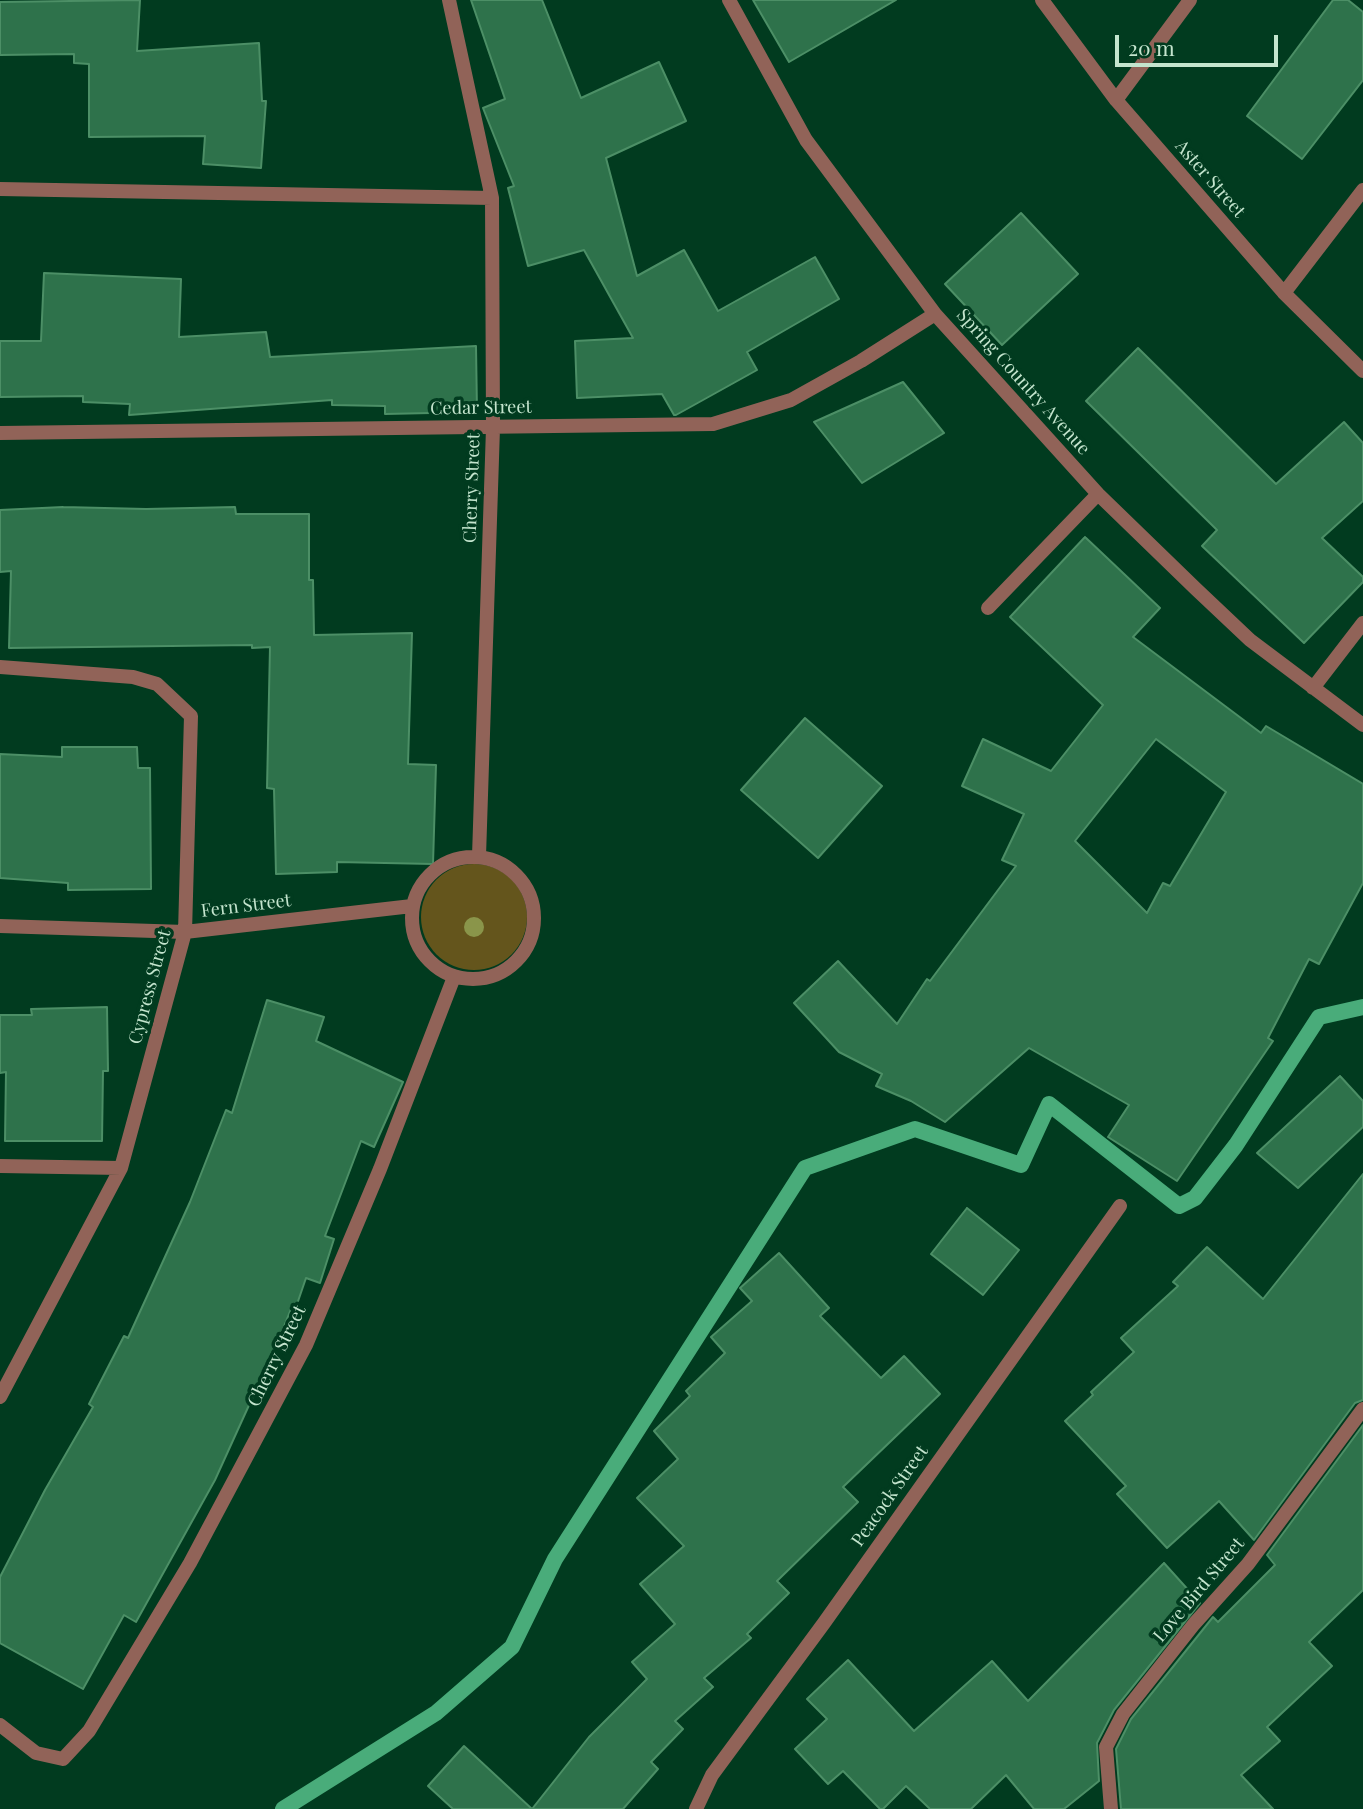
<!DOCTYPE html>
<style>
body{margin:0}
#map{position:relative;width:1363px;height:1809px;overflow:hidden;background:#013b1f;font-family:"Playfair Display",serif}
canvas{display:block}
.scale{position:absolute;left:1115px;top:35px;width:163px;height:32px;box-sizing:border-box;border:4px solid #c4e5ce;border-top:0;padding-left:9px;font-size:21px;line-height:24px;white-space:nowrap;color:#c4e5ce;-webkit-text-stroke:5px #013b1f;paint-order:stroke}
</style>
<div id="map">
<canvas width="1363" height="1809"></canvas>
<div class="scale">20 m</div>
</div>
<script>
const ctx = document.querySelector('canvas').getContext('2d');
ctx.lineJoin = 'round';
function fill(path, color) { ctx.fillStyle = color; ctx.fill(path, 'evenodd'); }
const poly = rows => new Path2D(rows.map(r => 'M' + r).join(''));
function strokePath(path, color, width, dash) { ctx.strokeStyle = color; ctx.lineWidth = width; ctx.lineCap = dash ? 'butt' : 'round'; ctx.setLineDash(dash || []); ctx.stroke(path); }
function write(font, color, halo, rows, align = 'center') {
  ctx.font = font + ' "Playfair Display",serif'; ctx.lineWidth = 7; ctx.setLineDash([]); ctx.textBaseline = 'middle'; ctx.strokeStyle = halo; ctx.fillStyle = color; for (const [text, x, y, turn = 0] of rows) {
    ctx.save(); ctx.translate(x, y); ctx.rotate((+turn || 0) * Math.PI / 180); ctx.textAlign = isNaN(turn) ? turn : align; if (halo) ctx.strokeText(text, 0, 0); ctx.fillText(text, 0, 0); ctx.restore();
  }
}
fill(poly([
 '421 917a53 53 0 1 1 106 0a53 53 0 1 1-106 0Z'
]), '#64551c');
strokePath(poly([
 [283,1809,436,1713,512,1647,555,1559,805,1168,915,1129,1021,1165,1049,1104,1179,1206,1195,1198,1236,1145,1319,1017,1363,1007]
]), '#49ac7a', 16);
const building = poly([
 [140,0,137,51,259,43,262,101,266,101,261,168,203,164,205,136,89,137,89,64,74,63,74,54,0,55,0,2,140,0],
 [471,0,542,0,581,98,659,62,686,121,606,158,637,276,684,250,718,311,815,257,839,299,747,352,757,370,676,415,674,415,662,394,577,398,575,341,633,338,584,250,528,266,508,188,514,186,483,108,505,99,471,0],
 [753,0,896,0,789,62,753,0],
 [1333,0,1348,0,1363,12,1363,80,1302,159,1247,116,1333,0],
 [1021,213,1078,274,1002,345,945,284,1021,213],
 [44,273,181,279,179,337,266,332,270,357,476,346,477,412,385,414,385,406,332,405,332,400,129,415,130,404,83,402,83,396,0,397,0,341,41,341,44,273],
 [1138,348,1276,484,1344,422,1363,443,1363,501,1322,538,1363,577,1363,582,1304,643,1202,546,1217,530,1086,401,1138,348],
 [903,382,944,433,862,483,814,422,903,382],
 [63,507,146,509,235,507,236,514,309,514,309,580,313,580,314,635,412,633,408,764,436,765,433,864,337,862,337,872,276,874,274,789,267,788,270,647,252,648,252,645,9,648,11,571,0,572,0,510,63,507],
 [1085,537,1160,608,1133,637,1261,733,1266,726,1363,784,1363,883,1319,964,1309,959,1268,1038,1273,1041,1177,1181,1108,1137,1129,1105,1029,1048,945,1122,911,1101,876,1086,882,1074,839,1052,794,1003,838,961,897,1024,927,979,930,981,1016,866,1002,860,1024,814,962,786,983,739,1051,771,1103,705,1010,617,1085,537],
 [1156,739,1226,792,1170,886,1163,883,1147,913,1075,841,1156,739],
 [805,718,882,786,818,858,741,790,805,718],
 [62,747,137,747,138,768,150,768,151,889,68,890,68,883,0,878,0,754,62,757,62,747],
 [267,1000,324,1017,316,1041,403,1082,374,1147,361,1141,325,1236,334,1239,320,1283,306,1278,295,1310,291,1309,262,1381,260,1381,215,1480,136,1622,124,1615,83,1689,0,1643,0,1577,45,1490,93,1407,89,1404,124,1336,128,1338,190,1202,226,1110,232,1113,267,1000],
 [107,1007,108,1071,103,1071,102,1141,5,1141,6,1072,0,1073,0,1015,32,1015,31,1009,107,1007],
 [1340,1076,1363,1101,1363,1127,1298,1188,1257,1153,1340,1076],
 [1363,1174,1363,1400,1355,1403,1254,1540,1219,1501,1167,1548,1117,1494,1126,1486,1065,1421,1093,1395,1091,1392,1134,1352,1121,1338,1178,1286,1173,1282,1207,1247,1263,1299,1363,1174],
 [967,1208,1019,1250,983,1295,931,1254,967,1208],
 [779,1253,829,1308,820,1316,881,1378,904,1356,940,1394,843,1487,858,1502,777,1581,789,1593,747,1634,751,1638,704,1678,713,1687,675,1721,683,1729,651,1762,658,1769,623,1809,453,1809,428,1786,464,1746,532,1809,589,1737,647,1679,632,1662,675,1624,640,1584,684,1546,637,1498,678,1459,654,1431,690,1396,686,1391,725,1353,711,1337,752,1301,740,1288,779,1253],
 [1363,1425,1363,1590,1309,1642,1332,1666,1267,1727,1280,1741,1241,1775,1273,1809,1121,1809,1116,1749,1131,1719,1213,1617,1218,1622,1275,1565,1267,1555,1363,1425],
 [1164,1563,1200,1603,1114,1710,1097,1743,1099,1781,1064,1809,1034,1809,1006,1775,971,1809,930,1809,906,1786,883,1809,880,1809,843,1771,828,1784,795,1749,827,1719,807,1699,848,1660,914,1731,992,1661,1028,1701,1164,1563]
]);
fill(building, '#2e724b');
strokePath(building, '#4c8f66', 2);
strokePath(poly([
 [449,0,492,198,493,428,479,856],
 [729,0,806,140,935,314,1098,494,1196,589,1250,640,1363,725],
 [1042,0,1116,100,1284,293,1363,371],
 [1116,100,1190,0],
 [0,189,492,198],
 [1284,293,1363,190],
 [0,433,713,424,791,400,861,361,935,314],
 [988,608,1098,494],
 [0,667,133,677,157,684,191,716,185,932,121,1168,0,1397],
 [1313,688,1363,623],
 '412 918a61 61 0 1 1 122 0a61 61 0 1 1-122 0Z',
 [0,926,185,932,412,906],
 [0,1166,121,1168],
 [0,1725,36,1753,63,1759,89,1731,190,1563,306,1345,380,1169,454,977],
 [696,1809,712,1775,824,1623,1120,1206],
 [1111,1809,1106,1747,1123,1714,1194,1624,1248,1564,1363,1409]
]), '#916358', 14);
ctx.fillStyle = '#8a954a';
for (const [x, y] of [
 [474,927]
]) { ctx.beginPath(); ctx.arc(x, y, 10, 0, 2 * Math.PI); ctx.fill(); }
write('18px', '#c4e5ce', '#013b1f', [
 ["Aster Street",1210,179,49],
 ["Spring Country Avenue",1023,382,48],
 ["Cedar Street",481,408,-1],
 ["Cherry Street",472,488,-88],
 ["Fern Street",246,906,-7],
 ["Cypress Street",150,987,-75],
 ["Cherry Street",277,1356,-64],
 ["Peacock Street",890,1496,-55],
 ["Love Bird Street",1199,1590,-50]
]);
</script>
